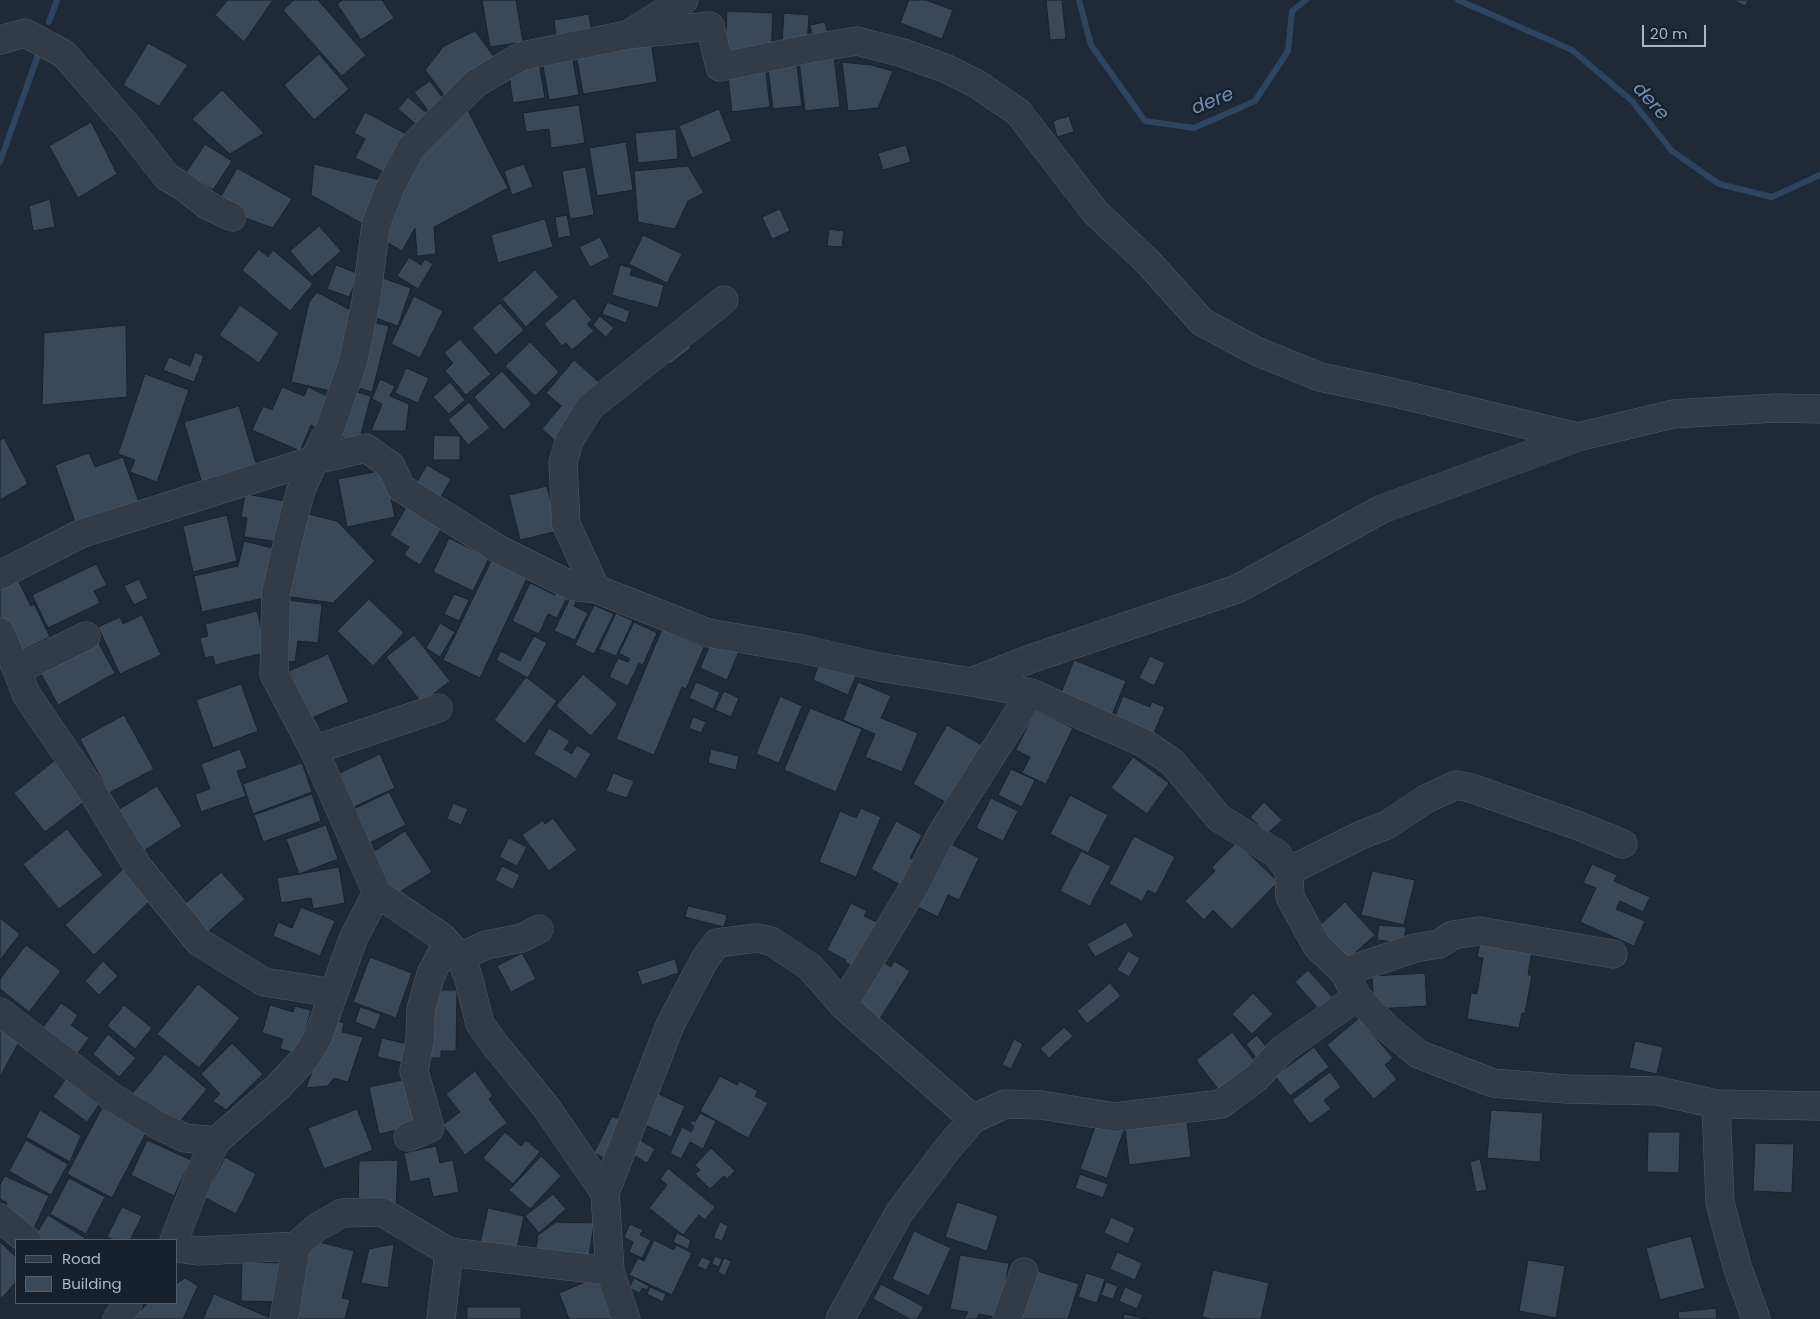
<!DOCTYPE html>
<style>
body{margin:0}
#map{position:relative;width:1820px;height:1319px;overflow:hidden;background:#1e2a38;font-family:Poppins,sans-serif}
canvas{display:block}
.legend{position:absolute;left:15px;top:1239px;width:162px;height:65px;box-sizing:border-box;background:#17212d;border:1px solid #535d6a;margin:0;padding:6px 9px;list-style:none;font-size:15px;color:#acb7c6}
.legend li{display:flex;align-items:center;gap:10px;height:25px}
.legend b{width:25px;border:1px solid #535d6a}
.scale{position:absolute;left:1642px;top:25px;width:64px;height:22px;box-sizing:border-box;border:2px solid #acb7c6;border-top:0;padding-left:6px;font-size:15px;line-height:18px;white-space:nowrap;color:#acb7c6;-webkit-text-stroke:4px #17212d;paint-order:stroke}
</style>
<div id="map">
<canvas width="1820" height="1319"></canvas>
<ul class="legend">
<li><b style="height:6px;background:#323c49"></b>Road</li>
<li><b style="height:14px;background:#3a4959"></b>Building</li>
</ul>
<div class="scale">20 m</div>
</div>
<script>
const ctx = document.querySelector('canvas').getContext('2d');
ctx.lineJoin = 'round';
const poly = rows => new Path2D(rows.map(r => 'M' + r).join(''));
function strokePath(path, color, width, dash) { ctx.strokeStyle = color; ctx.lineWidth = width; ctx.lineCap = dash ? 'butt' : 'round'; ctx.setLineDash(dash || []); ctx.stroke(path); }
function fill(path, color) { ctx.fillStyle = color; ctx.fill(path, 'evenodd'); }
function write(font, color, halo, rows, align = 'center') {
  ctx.font = font + ' Poppins,sans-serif'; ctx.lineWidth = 4.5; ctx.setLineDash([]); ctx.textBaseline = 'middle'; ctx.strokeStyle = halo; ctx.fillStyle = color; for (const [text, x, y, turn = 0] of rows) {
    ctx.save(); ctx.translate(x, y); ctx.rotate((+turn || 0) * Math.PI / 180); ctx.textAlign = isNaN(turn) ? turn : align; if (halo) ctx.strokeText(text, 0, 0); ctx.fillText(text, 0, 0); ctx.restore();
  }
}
strokePath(poly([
 [1079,0,1091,45,1145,121,1194,128,1255,101,1288,51,1292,11,1306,0],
 [1458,0,1572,50,1632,101,1672,151,1719,184,1772,197,1820,175],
 [49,22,57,0],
 [0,162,38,55]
]), '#2e455f', 6);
const building = poly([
 [228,0,273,0,244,42,215,15,228,0],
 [294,0,318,0,366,55,342,76,283,10,294,0],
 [342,0,382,0,394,18,361,40,337,4,342,0],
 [482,0,516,0,523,42,490,47,482,0],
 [909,0,926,0,953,10,942,39,900,23,909,0],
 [1046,0,1062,0,1066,39,1050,40,1046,0],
 [1733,0,1749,0,1745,6,1733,0],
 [727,11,773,13,771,54,725,51,727,11],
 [784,13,809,15,807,46,782,45,784,13],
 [589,14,592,37,557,43,554,20,589,14],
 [825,22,829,38,814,42,810,25,825,22],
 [475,31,498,62,448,100,425,70,444,46,475,31],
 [651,41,657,82,583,94,576,53,651,41],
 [148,43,188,65,159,106,123,85,148,43],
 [319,54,349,89,314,120,284,85,319,54],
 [572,55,579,95,549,100,542,60,572,55],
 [834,56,840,107,805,111,799,61,834,56],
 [796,58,802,106,773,109,767,61,796,58],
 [842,62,871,65,893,71,878,108,848,111,842,62],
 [539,63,545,98,513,103,508,68,539,63],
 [765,64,770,107,732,112,727,69,765,64],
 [430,81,448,105,432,116,414,92,430,81],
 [222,90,264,133,230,154,192,119,222,90],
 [408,97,434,119,424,131,398,109,408,97],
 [463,101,508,188,434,227,436,254,417,256,415,228,402,251,376,236,403,167,463,101],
 [579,105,585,143,551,148,549,129,526,132,523,113,579,105],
 [719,109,732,141,692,158,679,126,719,109],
 [365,112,406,134,386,173,355,158,365,139,354,133,365,112],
 [1069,116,1074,132,1057,137,1053,121,1069,116],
 [91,122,117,174,78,198,49,146,91,122],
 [676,129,678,159,638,163,635,133,676,129],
 [626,142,633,190,597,196,589,148,626,142],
 [205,144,232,161,213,190,186,173,205,144],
 [906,145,911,162,883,170,878,153,906,145],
 [314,164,384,181,372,229,311,195,314,164],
 [524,164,533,187,512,195,504,171,524,164],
 [688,166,704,193,688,201,675,229,638,222,634,171,688,166],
 [586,167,594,215,570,219,562,171,586,167],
 [237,168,292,199,273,228,215,207,237,168],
 [50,199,55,227,33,231,29,206,50,199],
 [780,209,790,231,772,239,762,217,780,209],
 [567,215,571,236,558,238,555,217,567,215],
 [545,219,553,247,498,263,491,235,545,219],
 [319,226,341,251,312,277,290,251,319,226],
 [829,229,844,231,842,247,827,246,829,229],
 [643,235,682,254,667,283,629,264,643,235],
 [600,237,610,257,590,267,579,247,600,237],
 [259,249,268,257,273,250,313,284,290,311,242,270,259,249],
 [409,257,421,265,425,259,433,264,418,289,397,276,409,257],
 [336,265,359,274,349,297,327,289,336,265],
 [620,265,632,268,630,275,664,285,658,308,612,295,620,265],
 [535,270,559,297,526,327,502,299,535,270],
 [383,278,411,288,398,326,370,316,383,278],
 [317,292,354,312,335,392,291,382,309,302,317,292],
 [414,296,443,311,420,358,391,344,414,296],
 [574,298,592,320,587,324,594,331,572,350,566,343,562,346,544,324,574,298],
 [607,302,630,311,626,323,602,314,607,302],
 [500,303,524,330,496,355,472,328,500,303],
 [240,305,279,333,259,363,219,335,240,305],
 [600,316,614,328,606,337,593,325,600,316],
 [369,321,389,326,372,392,351,386,369,321],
 [126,325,127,397,42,405,44,333,126,325],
 [683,337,691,348,670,364,662,353,683,337],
 [460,339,491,374,466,395,445,371,453,363,444,353,460,339],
 [530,342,559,372,535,396,505,366,530,342],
 [195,352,204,356,194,382,163,370,169,357,190,366,195,352],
 [574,360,608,390,560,445,542,429,561,406,546,393,574,360],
 [406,368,429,378,418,403,395,393,406,368],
 [502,371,532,404,504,430,474,397,502,371],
 [145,374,189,390,157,482,130,472,135,460,118,454,145,374],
 [380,379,395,386,390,396,409,404,406,431,371,431,382,404,372,399,380,379],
 [450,382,465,400,449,414,433,397,450,382],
 [282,387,304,396,308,387,330,397,317,428,311,425,300,451,252,430,263,406,272,410,282,387],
 [353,391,371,396,359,442,340,437,353,391],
 [469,402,490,428,468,445,448,420,469,402],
 [239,406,258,470,203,487,184,422,239,406],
 [434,435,460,436,460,460,433,460,434,435],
 [4,438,28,484,0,500,0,440,4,438],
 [89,453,95,467,123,457,140,505,77,528,55,465,89,453],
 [427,465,451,479,437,504,412,490,427,465],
 [385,470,395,517,347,527,338,479,385,470],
 [547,486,558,531,520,540,509,495,547,486],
 [245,494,286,501,279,542,244,537,247,518,241,517,245,494],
 [409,502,445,523,420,565,404,555,409,547,390,535,409,502],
 [304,513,337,521,375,561,333,603,284,596,304,513],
 [227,515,237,561,193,572,183,526,227,515],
 [449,538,489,558,473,591,433,572,449,538],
 [244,541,276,549,264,598,202,612,194,576,238,566,244,541],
 [492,559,528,576,480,678,443,660,492,559],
 [96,564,107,585,94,591,100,603,48,628,32,595,96,564],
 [139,579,148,598,134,605,124,586,139,579],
 [18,580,31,606,34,604,50,637,16,654,0,621,0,588,18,580],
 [530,583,555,595,556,592,567,597,557,618,548,614,539,634,512,621,530,583],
 [454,594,469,600,459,621,444,614,454,594],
 [570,598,576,602,574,606,588,613,575,640,554,631,570,598],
 [369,599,404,633,373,666,337,631,369,599],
 [286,600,322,604,318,643,298,641,295,662,279,660,286,600],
 [594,605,614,614,594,654,575,645,594,605],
 [257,611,267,652,215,665,213,656,205,658,200,638,208,636,205,624,257,611],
 [616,613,633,621,616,656,599,649,616,613],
 [142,615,161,655,120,674,98,627,120,617,123,624,142,615],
 [634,622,657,633,643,665,639,663,628,686,609,677,618,658,628,662,630,659,619,653,634,622],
 [440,623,455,632,440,657,426,648,440,623],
 [662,629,704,647,686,689,682,687,654,755,616,739,662,629],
 [414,635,450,681,422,703,386,657,414,635],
 [534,636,547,643,528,678,496,660,501,651,520,661,534,636],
 [97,640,115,673,58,705,40,672,97,640],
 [712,640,739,651,727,680,700,668,712,640],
 [328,654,349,702,309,719,289,671,328,654],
 [1150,656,1165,663,1154,686,1139,678,1150,656],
 [1074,660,1126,681,1110,719,1059,698,1074,660],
 [820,662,856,676,848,695,813,680,820,662],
 [583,674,618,704,591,736,556,706,583,674],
 [526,677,557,701,525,744,494,720,526,677],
 [696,682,720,692,713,709,689,698,696,682],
 [858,682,891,696,881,718,918,733,902,772,865,757,875,734,843,720,858,682],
 [241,684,258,731,213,748,196,700,241,684],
 [724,691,739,698,731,717,715,710,724,691],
 [780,696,802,706,779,763,756,754,780,696],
 [1123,696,1150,707,1152,702,1165,707,1153,735,1114,719,1123,696],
 [810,708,862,729,836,792,784,770,810,708],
 [1035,710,1073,728,1046,784,1022,773,1030,757,1016,750,1035,710],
 [124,715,154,769,109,793,80,739,124,715],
 [693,717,706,722,701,733,689,728,693,717],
 [947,725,985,747,952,806,913,784,947,725],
 [549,728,570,741,564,749,572,754,577,745,591,754,576,779,534,754,549,728],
 [240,749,247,768,237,771,246,796,201,812,195,794,210,789,201,764,240,749],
 [711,749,739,756,736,770,708,763,711,749],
 [380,754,395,788,345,811,329,778,380,754],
 [1133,757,1169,783,1147,814,1111,788,1133,757],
 [54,761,85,801,45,832,14,793,54,761],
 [302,763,312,792,253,814,243,784,302,763],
 [1011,769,1035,780,1022,807,998,795,1011,769],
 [613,773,634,781,627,798,606,791,613,773],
 [157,786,182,826,142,852,116,811,157,786],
 [389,792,406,825,363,846,346,813,389,792],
 [312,794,321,821,263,842,254,815,312,794],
 [1070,795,1108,815,1088,853,1050,834,1070,795],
 [991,798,1018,811,1003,841,976,828,991,798],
 [1264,802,1282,820,1267,834,1250,817,1264,802],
 [453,803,468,809,461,825,447,819,453,803],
 [861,808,881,817,856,877,819,862,840,811,856,818,861,808],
 [553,818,577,850,549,871,522,835,543,820,545,824,553,818],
 [896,821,922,835,910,858,921,864,908,889,871,869,896,821],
 [326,825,338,859,299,874,286,839,326,825],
 [67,829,103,875,59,909,23,864,67,829],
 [405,831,432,872,390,898,364,858,405,831],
 [1134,836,1175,857,1156,894,1148,890,1142,901,1109,884,1134,836],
 [509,838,527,847,517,866,499,857,509,838],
 [943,840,979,858,959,900,948,895,938,917,912,904,943,840],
 [1237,842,1278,882,1232,929,1213,910,1204,920,1185,901,1215,871,1212,867,1237,842],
 [1081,851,1111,866,1090,906,1060,891,1081,851],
 [1592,864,1617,875,1614,881,1650,897,1643,912,1620,901,1616,909,1645,921,1634,946,1580,922,1596,888,1583,883,1592,864],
 [126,866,155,896,94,955,65,925,126,866],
 [502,866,520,875,513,890,495,880,502,866],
 [339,867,345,903,313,909,311,898,281,903,277,878,339,867],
 [1372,871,1415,880,1404,925,1361,915,1372,871],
 [221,872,245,899,202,937,178,910,221,872],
 [1345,902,1375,935,1347,960,1318,927,1345,902],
 [851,903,867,911,864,916,881,924,858,969,845,962,846,960,827,950,851,903],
 [688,906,727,915,724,927,685,917,688,906],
 [301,907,335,921,320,956,273,936,278,922,292,928,301,907],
 [0,918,20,934,0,960,0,918],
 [1126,922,1134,936,1095,957,1087,944,1126,922],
 [1379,925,1406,927,1404,943,1377,940,1379,925],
 [1480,943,1532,952,1528,975,1532,975,1525,1013,1522,1013,1519,1028,1467,1019,1471,993,1477,994,1483,958,1477,957,1480,943],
 [26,945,61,971,29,1012,0,989,0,979,26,945],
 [1128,951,1140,958,1129,977,1117,970,1128,951],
 [522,953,536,979,511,992,497,966,522,953],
 [370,957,412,973,396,1018,353,1002,370,957],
 [877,958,891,967,894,961,910,971,878,1022,848,1003,877,958],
 [675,959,679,973,642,985,637,971,675,959],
 [103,961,118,976,99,995,85,981,103,961],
 [1308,970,1334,999,1320,1011,1295,982,1308,970],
 [1425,973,1427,1006,1374,1009,1372,976,1425,973],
 [1110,983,1121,996,1087,1024,1077,1011,1110,983],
 [198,984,240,1018,199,1068,157,1034,198,984],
 [428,990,457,990,456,1051,441,1051,441,1058,427,1058,428,990],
 [1253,993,1273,1014,1252,1034,1232,1014,1253,993],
 [61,1003,78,1015,71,1025,89,1038,73,1060,38,1034,61,1003],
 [124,1005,152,1028,135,1049,107,1026,124,1005],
 [270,1005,293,1012,295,1006,311,1010,299,1054,280,1049,283,1039,262,1033,270,1005],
 [360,1007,381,1014,375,1030,355,1022,360,1007],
 [1359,1018,1393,1058,1385,1065,1397,1079,1374,1099,1327,1045,1359,1018],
 [331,1019,344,1023,342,1032,363,1037,348,1082,334,1078,328,1086,306,1088,331,1019],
 [1064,1027,1073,1036,1049,1058,1040,1049,1064,1027],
 [0,1029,20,1040,0,1077,0,1029],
 [1232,1032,1261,1069,1224,1097,1196,1060,1232,1032],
 [108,1034,136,1058,119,1077,93,1054,108,1034],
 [1257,1035,1271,1053,1259,1062,1246,1044,1257,1035],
 [382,1038,412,1045,408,1064,377,1057,382,1038],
 [1014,1039,1023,1044,1011,1069,1002,1065,1014,1039],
 [1635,1041,1663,1047,1657,1074,1629,1068,1635,1041],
 [232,1043,263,1074,226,1110,213,1101,220,1094,201,1074,232,1043],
 [1314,1047,1329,1067,1290,1096,1275,1076,1314,1047],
 [165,1054,207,1089,173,1130,131,1095,165,1054],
 [475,1071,493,1096,489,1099,507,1123,465,1155,443,1125,460,1112,446,1094,475,1071],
 [1330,1072,1341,1087,1324,1100,1331,1109,1310,1124,1292,1100,1330,1072],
 [69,1074,103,1099,87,1122,53,1097,69,1074],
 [720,1076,737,1085,739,1081,758,1091,755,1096,768,1103,748,1138,700,1111,720,1076],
 [412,1078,422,1125,379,1134,369,1087,412,1078],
 [654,1092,685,1106,671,1137,639,1122,654,1092],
 [102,1108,147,1131,112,1198,67,1174,102,1108],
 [357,1109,373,1150,324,1169,308,1128,357,1109],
 [40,1110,81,1136,70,1162,26,1137,40,1110],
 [1491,1110,1543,1113,1540,1162,1487,1158,1491,1110],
 [700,1113,716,1121,703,1149,690,1142,681,1159,670,1153,682,1127,691,1132,694,1126,690,1124,692,1120,695,1122,700,1113],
 [612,1116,628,1123,610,1161,594,1153,612,1116],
 [1097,1121,1124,1130,1107,1178,1080,1169,1097,1121],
 [1187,1121,1191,1157,1129,1165,1125,1128,1187,1121],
 [505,1132,521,1146,526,1140,540,1152,513,1184,483,1158,505,1132],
 [1648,1132,1680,1132,1679,1173,1647,1172,1648,1132],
 [638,1139,655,1149,647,1163,630,1153,638,1139],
 [26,1140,68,1164,51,1195,9,1171,26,1140],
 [147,1140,191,1160,174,1196,131,1175,147,1140],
 [1755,1143,1794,1144,1792,1193,1753,1191,1755,1143],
 [436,1146,440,1163,453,1160,459,1192,433,1197,429,1178,410,1182,404,1153,436,1146],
 [711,1148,735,1171,727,1179,724,1176,710,1189,695,1174,700,1170,695,1165,711,1148],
 [541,1156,561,1176,530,1209,509,1190,541,1156],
 [225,1157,256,1174,236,1214,204,1197,225,1157],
 [1480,1159,1487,1190,1476,1192,1470,1162,1480,1159],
 [398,1160,396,1211,358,1208,359,1161,398,1160],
 [668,1168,715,1207,705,1220,699,1215,683,1235,649,1208,667,1185,660,1179,668,1168],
 [1080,1174,1108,1184,1103,1198,1075,1188,1080,1174],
 [5,1176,49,1196,33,1230,3,1215,7,1203,0,1199,0,1184,5,1176],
 [69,1178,105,1197,86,1234,50,1214,69,1178],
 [553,1194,566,1209,539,1233,525,1216,553,1194],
 [957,1202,998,1216,987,1251,945,1237,957,1202],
 [122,1207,142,1216,130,1240,115,1240,107,1237,122,1207],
 [488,1208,524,1216,517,1248,479,1248,488,1208],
 [48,1215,85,1238,84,1240,36,1240,33,1239,48,1215],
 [1111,1217,1135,1228,1128,1244,1104,1233,1111,1217],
 [556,1222,594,1223,588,1263,535,1254,538,1235,556,1222],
 [720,1222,728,1226,722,1241,713,1238,720,1222],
 [630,1224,643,1230,640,1235,651,1240,642,1258,629,1252,633,1242,624,1237,630,1224],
 [914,1231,951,1248,929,1296,892,1279,914,1231],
 [677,1233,691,1240,688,1249,673,1242,677,1233],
 [1691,1236,1705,1288,1660,1300,1646,1248,1691,1236],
 [308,1239,354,1251,342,1298,350,1300,345,1319,295,1319,308,1239],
 [654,1240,674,1250,676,1245,692,1253,672,1295,629,1275,638,1258,644,1261,654,1240],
 [0,1242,16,1257,16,1282,2,1298,0,1296,0,1242],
 [394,1244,388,1288,361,1283,369,1249,394,1244],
 [1117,1252,1142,1263,1135,1280,1110,1269,1117,1252],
 [960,1255,1009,1263,999,1318,979,1314,977,1319,964,1319,968,1312,950,1309,960,1255],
 [715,1256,722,1259,719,1267,712,1264,715,1256],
 [702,1257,711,1261,706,1270,697,1266,702,1257],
 [724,1258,731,1261,725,1276,718,1272,724,1258],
 [1528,1260,1565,1266,1556,1318,1519,1311,1528,1260],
 [242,1262,285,1263,284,1302,241,1301,242,1262],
 [1034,1270,1079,1284,1068,1319,1018,1319,1034,1270],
 [1213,1270,1269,1283,1261,1319,1211,1319,1202,1317,1213,1270],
 [1086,1273,1105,1279,1097,1303,1078,1297,1086,1273],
 [597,1277,613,1317,609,1319,569,1319,559,1293,597,1277],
 [185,1278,198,1286,183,1319,132,1319,148,1303,176,1303,176,1284,185,1278],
 [634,1278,649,1286,647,1290,642,1288,640,1293,629,1288,634,1278],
 [1106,1282,1118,1286,1113,1299,1101,1295,1106,1282],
 [881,1284,924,1307,917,1319,910,1319,873,1299,881,1284],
 [650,1287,666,1294,663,1302,647,1294,650,1287],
 [1125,1287,1143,1295,1137,1309,1119,1301,1125,1287],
 [214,1294,273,1319,203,1319,214,1294],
 [467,1307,521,1307,521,1319,467,1319,467,1307],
 [1716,1308,1717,1319,1679,1319,1678,1312,1716,1308],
 [1124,1314,1148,1319,1123,1319,1124,1314]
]);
fill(building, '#3a4959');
strokePath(building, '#19232f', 1);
const minor = poly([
 [634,34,710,26,720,67,813,48,857,41,903,53,947,69,977,84,1018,112,1096,213,1148,262,1202,322,1256,351,1320,377,1391,392,1578,437],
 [0,40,25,33,64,54,127,126,167,177,184,187,207,205,232,217],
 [0,575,80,534,314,460,366,448,391,466,401,488,498,549,572,586,596,589,708,633,802,649,879,667,971,682,1031,693,1144,743,1172,762,1219,818,1277,854,1289,871,1290,897,1317,946,1344,972,1357,997,1387,1028,1418,1054,1493,1083,1566,1089,1658,1091,1716,1104,1820,1106],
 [596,589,566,524,563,463,569,441,590,407,724,300],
 [0,632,17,670,26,694,92,791,138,867,199,942,264,982,334,993],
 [17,670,86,636],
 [971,682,1030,659,1237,589,1382,509,1578,437,1673,414,1776,408,1820,409],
 [314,750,438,708],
 [1289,871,1361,835,1387,825,1426,799,1456,785,1471,788,1579,826,1623,844],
 [460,957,486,945,522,938,539,929],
 [1344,972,1415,948,1439,944,1453,935,1479,931,1613,954],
 [843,1005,916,884,942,833,1031,693],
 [0,1012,112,1097,156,1124,185,1138,216,1141],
 [1716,1104,1720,1203,1737,1266,1756,1319],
 [408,1137,430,1128,414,1071,420,1039,421,1009,431,974,447,943],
 [605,1193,546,1107,496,1046,480,1024,468,976,460,957,442,937,377,893,314,750,274,674,276,593,289,536,300,493,314,460,331,426,353,362,366,301,376,224,391,186,411,148,476,83,522,56,627,35,684,0],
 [0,1218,27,1240],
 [174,1240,202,1169,216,1141,278,1087,306,1057,318,1037,353,939,377,893],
 [176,1248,198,1251,296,1246],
 [117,1319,128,1303],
 [284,1319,296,1246,316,1228,342,1213,382,1212,449,1252,610,1271],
 [441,1319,449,1252],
 [626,1319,610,1271,605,1193,670,1025,705,959,717,943,756,938,771,941,810,967,843,1005,973,1119],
 [840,1319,899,1213,948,1148,973,1119,1005,1104,1041,1105,1115,1117,1221,1104,1256,1078,1283,1049,1357,997],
 [1007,1319,1024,1272]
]);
strokePath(minor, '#4f5a67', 29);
strokePath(minor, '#323c49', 28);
write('italic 19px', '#718fb1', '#17212d', [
 ["dere",1213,102,-22],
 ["dere",1650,102,48]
]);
</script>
